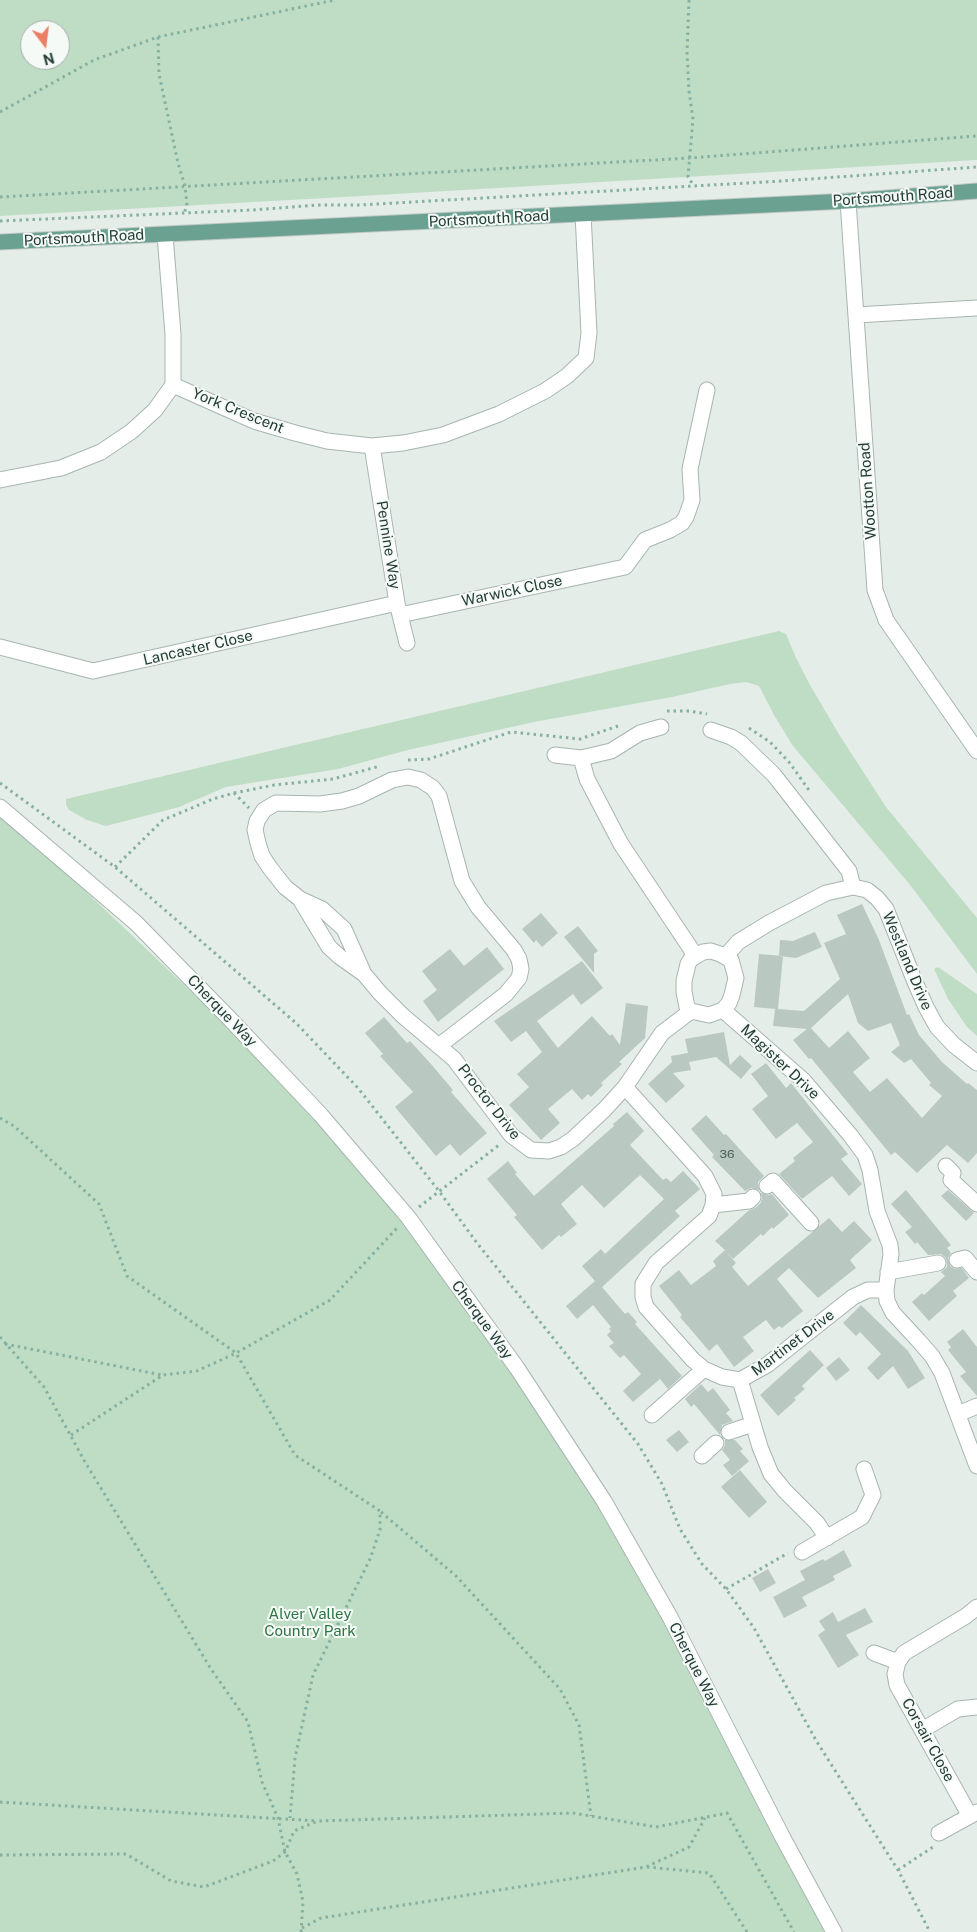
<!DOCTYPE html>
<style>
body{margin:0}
#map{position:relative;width:977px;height:1932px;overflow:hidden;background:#e5ede9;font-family:"Public Sans",sans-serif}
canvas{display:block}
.north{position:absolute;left:20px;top:20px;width:50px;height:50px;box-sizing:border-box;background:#f5faf7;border:1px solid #a1afaa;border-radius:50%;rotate:165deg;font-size:14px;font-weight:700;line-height:20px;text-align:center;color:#243e36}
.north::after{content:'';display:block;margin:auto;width:18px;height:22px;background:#ec7e64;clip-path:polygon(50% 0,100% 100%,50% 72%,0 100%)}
</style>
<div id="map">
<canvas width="977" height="1932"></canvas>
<div class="north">N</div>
</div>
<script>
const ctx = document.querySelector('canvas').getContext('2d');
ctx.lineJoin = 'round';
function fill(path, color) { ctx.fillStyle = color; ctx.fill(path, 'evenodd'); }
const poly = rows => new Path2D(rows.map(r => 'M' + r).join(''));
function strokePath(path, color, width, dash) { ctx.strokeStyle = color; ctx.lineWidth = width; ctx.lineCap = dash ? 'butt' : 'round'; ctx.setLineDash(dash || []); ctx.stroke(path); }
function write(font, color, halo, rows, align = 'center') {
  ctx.font = font + ' "Public Sans",sans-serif'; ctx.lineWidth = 4; ctx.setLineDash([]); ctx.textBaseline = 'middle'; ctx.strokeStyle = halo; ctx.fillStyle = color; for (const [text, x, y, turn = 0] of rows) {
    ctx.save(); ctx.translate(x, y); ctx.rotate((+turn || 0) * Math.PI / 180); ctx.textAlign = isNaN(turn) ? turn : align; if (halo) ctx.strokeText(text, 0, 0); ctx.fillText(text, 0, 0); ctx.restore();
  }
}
fill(poly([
 [0,0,977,0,977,160,327,198,0,216],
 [30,30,60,30,60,60,30,60],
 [779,631,786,634,796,658,810,685,840,736,886,807,977,918,977,974,911,886,793,746,774,715,759,686,746,682,730,684,672,697,534,722,408,750,338,769,226,787,179,807,106,826,87,820,69,810,66,805,66,799],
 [0,810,320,1114,517,1368,670,1617,835,1932,0,1932],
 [938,967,977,994,977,1036,967,1027,948,999,934,969]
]), '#bfddc5');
fill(poly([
 [862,904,879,940,907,1015,909,1014,919,1035,942,1062,967,1084,968,1083,977,1090,977,1153,968,1163,947,1145,917,1173,895,1152,891,1155,811,1058,809,1059,793,1040,807,1029,773,1026,775,1009,754,1007,759,954,783,956,778,1009,804,1011,840,979,824,943,846,934,837,915],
 [848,994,858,1023,868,1031,891,1023,900,1045,891,1052,904,1063,911,1059,931,1083,929,1085,942,1096,922,1118,887,1078,870,1092,853,1072,870,1058,848,1031,829,1048,811,1028],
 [541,913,558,933,542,947,536,940,534,943,522,929],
 [578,926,598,951,594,954,594,973,564,937],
 [815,932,822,947,796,958,779,956,780,940,793,941],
 [487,947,504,969,438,1022,423,1001,437,990,422,971,450,949,464,966],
 [582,961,603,988,581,1005,573,994,537,1021,558,1048,592,1016,610,1036,612,1034,620,1045,626,1003,648,1006,645,1038,619,1062,622,1064,601,1083,603,1085,591,1097,588,1094,582,1100,572,1089,548,1109,560,1123,541,1140,509,1105,529,1087,517,1074,542,1052,526,1031,511,1042,494,1021],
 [384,1017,407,1043,410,1041,431,1064,453,1090,451,1092,487,1133,460,1156,450,1144,436,1156,395,1107,413,1092,380,1056,383,1054,365,1033],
 [724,1032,730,1065,740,1055,752,1066,741,1079,716,1057,689,1062,691,1070,673,1073,685,1086,666,1103,648,1084,672,1062,671,1056,688,1053,685,1039],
 [766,1063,786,1088,791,1083,848,1154,841,1159,862,1184,849,1196,832,1176,802,1199,779,1174,795,1161,793,1158,813,1142,797,1123,776,1139,752,1109,768,1096,751,1074],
 [627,1112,644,1131,630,1145,663,1180,666,1178,671,1182,683,1171,700,1189,675,1211,680,1216,602,1287,625,1314,628,1312,637,1322,635,1324,682,1376,668,1389,660,1379,633,1402,623,1391,641,1374,624,1355,620,1358,609,1346,614,1343,607,1335,611,1331,609,1329,611,1327,593,1305,577,1319,566,1306,595,1281,582,1266,601,1249,605,1254,664,1199,640,1175,604,1208,582,1185,561,1204,577,1224,561,1237,559,1235,542,1250,514,1217,517,1215,487,1179,508,1161,517,1173,515,1174,534,1196,614,1126,613,1124],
 [706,1115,724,1135,726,1134,764,1176,758,1182,759,1190,751,1188,745,1191,712,1157,714,1155,691,1129],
 [906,1190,951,1245,947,1248,951,1253,948,1258,950,1266,955,1269,962,1268,969,1278,953,1291,957,1296,929,1321,912,1302,922,1293,924,1295,945,1276,941,1272,947,1267,947,1262,945,1257,941,1254,928,1255,917,1242,915,1244,905,1232,912,1227,891,1204],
 [948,1190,974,1213,966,1221,941,1196],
 [761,1193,768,1195,772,1194,789,1215,773,1229,772,1227,763,1236,761,1234,733,1259,725,1251,736,1263,732,1267,748,1286,829,1218,842,1232,854,1221,872,1240,850,1260,856,1268,818,1298,789,1268,777,1279,803,1311,782,1328,779,1326,774,1330,766,1320,743,1337,754,1351,734,1367,717,1344,709,1351,680,1317,682,1315,659,1286,679,1270,691,1285,716,1266,713,1261,725,1250,715,1241,748,1211,755,1208,760,1204,762,1199],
 [861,1305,908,1351,925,1378,908,1389,893,1366,878,1380,867,1368,881,1354,860,1332,856,1336,843,1323],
 [963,1329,977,1347,977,1396,960,1376,966,1372,948,1350,951,1347,947,1342],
 [810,1350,824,1365,802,1386,805,1389,794,1398,796,1400,778,1416,760,1395],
 [839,1357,850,1370,836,1381,826,1368],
 [701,1384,708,1392,713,1388,730,1410,726,1413,733,1421,722,1425,720,1435,694,1404,691,1407,685,1399],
 [679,1430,689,1442,677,1452,666,1440],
 [725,1440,735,1440,743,1449,740,1451,749,1461,732,1476,723,1465,730,1460,722,1450,725,1445],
 [740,1470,767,1502,749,1518,721,1487],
 [844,1550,852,1566,833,1576,835,1580,802,1597,807,1606,784,1618,773,1597,805,1580,800,1571,823,1559,825,1561],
 [768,1569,776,1583,760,1592,752,1578],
 [865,1608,873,1622,846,1635,859,1655,838,1668,818,1635,825,1630,819,1621,833,1612,838,1622]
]), '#bac8c2');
const minor = poly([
 [848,201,875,590,886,620,977,751],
 [165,235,173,334,173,385,254,421,295,433,327,441,372,446,403,443,443,435,499,414,545,391,567,376,586,358,589,333,583,214],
 [856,315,977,308],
 [372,446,397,603,407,643],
 [0,480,61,468,101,452,132,431,155,410,173,385],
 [400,615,625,567,645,540,670,530,682,523,686,517,692,500,690,469,707,390],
 [0,647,93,671,397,603],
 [711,730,731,737,741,743,774,775,849,871,853,887],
 [555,755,581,758,611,751,640,733,661,727],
 [581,758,587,779,621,844,695,955],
 [0,807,136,923,229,1018,320,1114,408,1217,517,1368,604,1501,670,1617,783,1838,834,1932],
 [300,899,329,947,340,957,364,974,380,993,403,1016,454,1059,511,1135,531,1150,549,1151,561,1147,573,1139,605,1109,625,1087,662,1033,691,1011],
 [711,951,720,954,731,960,736,978,732,995,729,1003,723,1010,709,1015,691,1011,687,1007,684,992,684,981,688,964,691,959,703,952,711,951],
 [726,956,738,942,769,923,826,893,853,887,867,890,877,898,886,909,915,982,926,1007,937,1027,954,1045,977,1063],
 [364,974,344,929,322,909,300,899,285,887,270,868,262,856,258,843,255,830,257,821,264,810,276,803,320,804,342,801,359,796,392,780,408,777,421,780,433,788,439,796,462,881,478,907,514,950,519,959,521,969,519,978,506,994,440,1045],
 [723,1010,804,1081,851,1136,865,1155,870,1170,877,1211,890,1245,891,1254,886,1290,887,1301,893,1313,918,1340,932,1356,942,1373,977,1466],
 [625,1087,705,1176,714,1194,713,1205,709,1216,656,1263,643,1284,643,1297,646,1307,693,1360,704,1369,722,1377,740,1380,767,1365,853,1297,868,1290,886,1290],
 [946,1166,953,1173,951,1180,977,1204],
 [767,1186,773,1181,811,1223],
 [713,1205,749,1201,753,1197],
 [957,1260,965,1258,977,1272],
 [888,1272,938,1263],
 [740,1380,760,1447,771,1474,785,1491,817,1523,827,1538],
 [958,1414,977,1406],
 [652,1415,704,1369],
 [729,1432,753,1424],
 [702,1456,716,1443],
 [802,1552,862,1517,873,1495,864,1469],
 [874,1653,898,1662],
 [922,1730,958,1709,977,1707],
 [970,1816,897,1685,895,1674,898,1662,904,1653,966,1616,977,1607],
 [939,1833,977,1812]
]);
const major = poly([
 [0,242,848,201,977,191]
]);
strokePath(minor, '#a7b5b0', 17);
strokePath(major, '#c2c9c7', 17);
strokePath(poly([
 [689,0,687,53,689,91,693,119,688,177,694,186],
 [158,37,159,74,178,163,185,186,187,206,184,213],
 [0,112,94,60,158,37,335,0],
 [0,197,689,158,977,136],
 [0,221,252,210,317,205,360,205,782,181,977,167],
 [667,711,689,711,707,714],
 [749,728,770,742,789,762,811,793],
 [408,760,429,759,511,732,580,739,618,726],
 [0,783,115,867,296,1023,358,1088,439,1191,477,1243,638,1444,662,1484,680,1529,702,1564,726,1589,754,1628,817,1742,898,1870,930,1932],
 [234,793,274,785,333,779,380,766],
 [115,867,163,820,213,799,234,793,249,808],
 [0,1118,14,1126,99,1204,127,1276,236,1353,295,1455,380,1511,380,1530,370,1559,313,1675,295,1758,290,1818],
 [419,1207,499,1145],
 [0,1337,44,1387,85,1462,211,1669,248,1722,262,1782,278,1818,285,1852,297,1874,303,1902,301,1932],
 [5,1344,162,1375],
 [71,1435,163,1375,197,1371,236,1353,330,1300,398,1227],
 [381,1512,456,1576,560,1689,579,1725,591,1816],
 [726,1589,788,1553],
 [0,1802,318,1821],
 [0,1855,126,1854,171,1881,204,1887,273,1861,285,1852,294,1831,318,1821,573,1813,656,1827,727,1813,794,1932],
 [647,1867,709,1873,747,1932],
 [898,1870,933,1847],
 [302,1928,321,1918,646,1867,689,1847,705,1818]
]), '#86b0a0', 3, [2.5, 4]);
strokePath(minor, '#fff', 15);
strokePath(major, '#6ba190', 15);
write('12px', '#4a6059', null, [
 ["36",727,1154]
]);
write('15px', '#243e36', '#f5faf7', [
 ["Portsmouth Road",893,197,-4],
 ["Portsmouth Road",489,219,-3],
 ["Portsmouth Road",84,238,-3],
 ["York Crescent",238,411,22],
 ["Wootton Road",868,491,-94],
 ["Pennine Way",388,545,81],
 ["Warwick Close",512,591,-12],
 ["Lancaster Close",198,648,-13],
 ["Westland Drive",907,961,67],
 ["Cherque Way",222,1011,46],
 ["Magister Drive",780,1062,43],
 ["Proctor Drive",489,1102,52],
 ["Cherque Way",482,1320,54],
 ["Martinet Drive",793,1343,-37],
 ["Cherque Way",694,1665,63],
 ["Corsair Close",928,1740,61]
]);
write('15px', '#307446', '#f5faf7', [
 ["Alver Valley",310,1614],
 ["Country Park",310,1631]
]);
</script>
